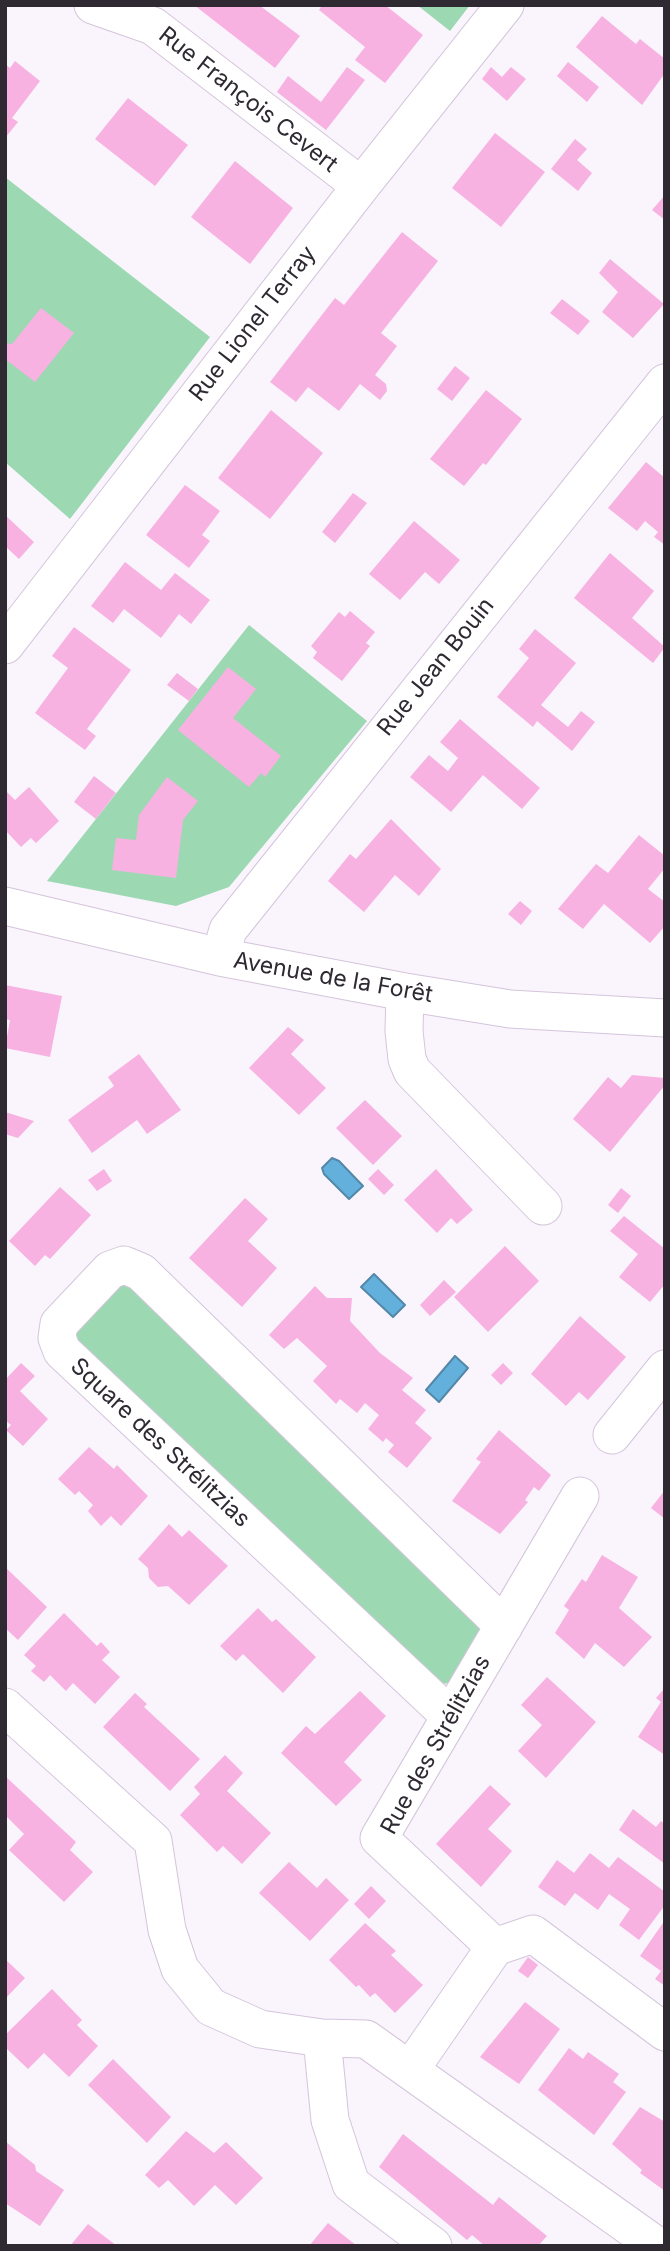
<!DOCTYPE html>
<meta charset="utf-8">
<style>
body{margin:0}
#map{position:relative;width:670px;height:2251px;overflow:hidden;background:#faf4fd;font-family:Inter,sans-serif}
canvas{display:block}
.frame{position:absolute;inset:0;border:7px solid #2f2932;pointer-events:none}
</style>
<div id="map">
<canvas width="670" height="2251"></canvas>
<div class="frame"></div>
</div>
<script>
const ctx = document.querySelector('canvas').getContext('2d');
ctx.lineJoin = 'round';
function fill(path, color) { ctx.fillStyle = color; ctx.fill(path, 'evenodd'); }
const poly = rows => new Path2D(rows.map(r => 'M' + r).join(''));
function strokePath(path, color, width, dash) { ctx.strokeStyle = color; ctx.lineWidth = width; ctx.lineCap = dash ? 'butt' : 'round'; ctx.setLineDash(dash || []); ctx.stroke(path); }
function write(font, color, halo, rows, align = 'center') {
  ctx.font = font + ' Inter,sans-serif'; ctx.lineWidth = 7; ctx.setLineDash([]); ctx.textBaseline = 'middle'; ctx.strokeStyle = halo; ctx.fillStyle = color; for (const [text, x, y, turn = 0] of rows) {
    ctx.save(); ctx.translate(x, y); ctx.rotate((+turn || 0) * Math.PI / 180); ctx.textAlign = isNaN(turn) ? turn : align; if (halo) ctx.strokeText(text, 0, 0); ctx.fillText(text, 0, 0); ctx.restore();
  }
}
fill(poly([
 [417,5,470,5,450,31],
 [5,177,210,337,70,519,5,462],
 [249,625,367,721,229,887,176,906,47,881],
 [128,1279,483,1631,450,1683,442,1684,77,1340,77,1323]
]), '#9cd9b2');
const water = poly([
 [332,1158,339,1161,363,1186,349,1199,324,1174,322,1168,332,1158],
 [374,1274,405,1305,393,1317,361,1287,374,1274],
 [455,1356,468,1368,439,1402,426,1390,455,1356]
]);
fill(water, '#62b0db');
strokePath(water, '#5388a8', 2);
fill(poly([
 [194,5,259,5,300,36,275,68],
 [322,5,385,5,423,35,385,83,355,60,365,47,319,10],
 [602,16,636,44,640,39,665,59,665,73,642,105,576,47],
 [15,61,40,81,12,118,18,122,5,138,5,64,10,68],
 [568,62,599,87,587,102,557,76],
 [347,67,365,80,326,130,277,92,288,76,321,102],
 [491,67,502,77,511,67,526,79,507,101,482,79],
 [128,98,188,145,155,186,95,139],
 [495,133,545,172,501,227,452,188],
 [575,139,587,149,577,160,592,173,578,191,551,169],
 [235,161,293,208,250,264,191,217],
 [665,195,665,220,652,210],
 [402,232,438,261,381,333,397,346,375,375,386,384,387,391,380,400,360,384,339,411,308,387,296,402,270,382,335,298,344,305],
 [610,259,664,304,633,338,602,312,618,292,599,273],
 [562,299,590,321,578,335,550,313],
 [41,308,74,333,35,382,5,359,5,343,12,344],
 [455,366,470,378,452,401,437,389],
 [486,390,522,419,486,465,483,463,464,486,430,459],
 [271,410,323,453,270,519,218,478],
 [646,462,665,478,665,545,654,537,658,532,645,521,637,531,608,508],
 [185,485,220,511,202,535,210,541,189,568,146,535],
 [353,493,367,503,335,543,322,532],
 [5,515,34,542,19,559,5,546],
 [414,521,460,560,439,584,425,572,400,600,369,574],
 [610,553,654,591,632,618,665,647,653,663,574,598],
 [125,562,161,590,175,573,210,600,191,624,179,614,161,638,124,609,113,623,91,606],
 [350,611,375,632,366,643,370,646,342,681,313,658,317,652,311,646,339,612,345,617],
 [74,627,131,670,87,729,96,736,85,750,35,713,68,668,52,656],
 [535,629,576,663,541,705,568,727,581,711,595,722,572,751,537,721,533,727,497,697,529,658,519,649],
 [228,667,256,689,233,718,281,756,265,777,261,773,249,787,178,730],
 [177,673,198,689,189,701,167,685],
 [460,719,540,788,522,809,483,775,451,812,410,777,429,755,448,771,458,758,440,742],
 [94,776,116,793,96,819,74,802],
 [167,777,198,801,183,820,176,878,112,870,116,838,136,840,139,815],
 [29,787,59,821,36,843,31,838,21,847,5,830,5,790,15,800],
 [391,819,441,869,419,896,395,875,364,912,328,881,350,854,356,859],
 [639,835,665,856,665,868,648,889,665,902,665,926,650,943,604,904,583,929,558,909,596,864,608,873],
 [520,901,532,911,521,925,508,914],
 [5,985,62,996,50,1057,5,1048,10,1020,5,1019],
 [288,1027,304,1040,291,1054,326,1088,299,1115,249,1068],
 [139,1054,181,1110,147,1134,137,1120,92,1153,68,1120,114,1086,108,1077],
 [632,1075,665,1078,665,1085,610,1152,573,1119,608,1077,621,1088],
 [365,1100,402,1136,373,1165,336,1128],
 [5,1112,34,1121,18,1138,5,1134],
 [104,1169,112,1181,97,1191,88,1180],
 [378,1169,394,1185,384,1195,368,1179],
 [436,1169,473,1210,457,1224,451,1218,437,1233,404,1200],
 [60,1187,91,1215,50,1259,45,1255,35,1266,9,1241],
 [621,1188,631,1196,618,1213,608,1205],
 [245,1198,268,1219,248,1241,277,1268,242,1307,189,1258],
 [624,1216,665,1249,665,1284,650,1302,619,1277,638,1254,610,1231],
 [505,1246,539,1281,488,1332,454,1297],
 [444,1280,456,1292,430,1316,420,1305],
 [315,1286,327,1298,352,1298,350,1321,380,1353,413,1378,402,1390,426,1410,415,1423,432,1438,407,1468,388,1452,394,1445,386,1438,383,1442,368,1429,379,1415,365,1403,357,1413,340,1399,336,1404,313,1381,327,1366,297,1338,284,1349,269,1335],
 [580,1316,626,1357,588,1400,579,1392,566,1406,531,1374],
 [21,1363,35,1376,20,1391,48,1419,23,1446,6,1430,11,1425,5,1420,5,1380],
 [503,1363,513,1373,501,1385,491,1375],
 [499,1430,551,1475,539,1491,534,1487,525,1500,528,1502,500,1534,452,1501,481,1462,476,1459],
 [89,1447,114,1469,117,1465,148,1496,121,1526,111,1516,101,1526,88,1511,93,1505,79,1491,75,1495,58,1479],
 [665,1490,665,1519,651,1508],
 [169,1524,182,1537,189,1530,228,1566,189,1605,168,1586,158,1587,149,1578,148,1568,138,1559],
 [602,1555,638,1577,619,1608,652,1637,624,1667,595,1643,584,1659,555,1633,569,1610,564,1606,582,1579,586,1582],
 [5,1567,47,1607,18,1640,5,1628],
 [258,1608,272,1622,276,1619,316,1657,283,1693,243,1654,236,1661,220,1646],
 [64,1613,97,1646,101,1642,110,1652,102,1660,120,1677,95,1704,73,1683,66,1691,50,1675,44,1682,31,1671,36,1666,24,1655],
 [547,1677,596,1722,546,1778,518,1751,542,1725,521,1705],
 [663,1690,665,1691,665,1755,638,1737,661,1702,656,1698],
 [360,1691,386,1716,344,1762,362,1780,336,1806,281,1753,306,1726,315,1734],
 [135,1693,147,1704,144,1707,200,1759,170,1791,103,1727],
 [225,1755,243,1773,227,1791,271,1833,242,1864,223,1846,217,1852,180,1815,200,1794,194,1787],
 [5,1776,76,1842,70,1850,93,1872,64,1902,9,1850,24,1834,5,1815],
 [490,1785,511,1804,488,1829,512,1851,481,1887,436,1844],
 [633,1809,656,1827,661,1821,665,1824,665,1864,619,1830],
 [590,1853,609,1868,618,1857,665,1892,665,1905,639,1940,619,1925,630,1909,609,1894,598,1910,575,1893,565,1906,538,1887,557,1860,574,1873],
 [289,1862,317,1888,326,1878,349,1900,310,1941,259,1893],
 [371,1886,386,1901,369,1919,354,1904],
 [665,1920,665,1986,655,1979,661,1971,640,1956],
 [365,1923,396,1951,391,1955,423,1985,395,2013,375,1993,370,1997,359,1985,356,1987,329,1960],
 [528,1957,538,1965,528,1978,518,1971],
 [5,1959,25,1978,5,1999],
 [52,1989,82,2020,77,2025,98,2046,69,2077,44,2053,28,2069,5,2047,5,2035],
 [525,2002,560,2029,519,2084,480,2057],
 [569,2048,583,2059,588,2052,619,2074,613,2082,626,2092,594,2135,538,2090],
 [113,2059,171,2117,147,2143,88,2085],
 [640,2107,665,2122,665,2191,640,2173,642,2170,612,2144],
 [186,2131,214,2153,226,2142,263,2178,236,2205,215,2185,194,2206,168,2180,159,2188,145,2175],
 [403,2134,493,2205,499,2197,547,2236,538,2246,485,2246,472,2235,467,2240,379,2167],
 [6,2142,35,2165,36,2171,64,2190,40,2226,5,2203],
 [328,2223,357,2246,309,2246],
 [88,2224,117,2246,70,2246]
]), '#f7b2e1');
const minor = poly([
 [93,5,153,26,361,186],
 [5,645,361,186,505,5],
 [5,906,220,957,405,992,510,1009,665,1018],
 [220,957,228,930,665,383],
 [405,992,404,1031,407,1059,412,1071,543,1206],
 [612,1435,665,1369],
 [5,1707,153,1841,167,1930,180,1969,211,2007,260,2029,322,2038,330,2120,351,2184,433,2246],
 [450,1716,62,1351,57,1338,59,1324,110,1270,124,1265,141,1272,504,1626],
 [495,1947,533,1934,665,2032],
 [322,2038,366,2039,657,2246],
 [410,2070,495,1947,379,1838,580,1496]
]);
strokePath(minor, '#d4c5db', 39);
strokePath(minor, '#fff', 37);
write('23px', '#2f2932', '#fff', [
 ["Rue François Cevert",248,100,38],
 ["Rue Lionel Terray",253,324,-52],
 ["Rue Jean Bouin",436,667,-51],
 ["Avenue de la Forêt",333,978,10],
 ["Square des Strélitzias",160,1443,43],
 ["Rue des Strélitzias",436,1745,-61]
]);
</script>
